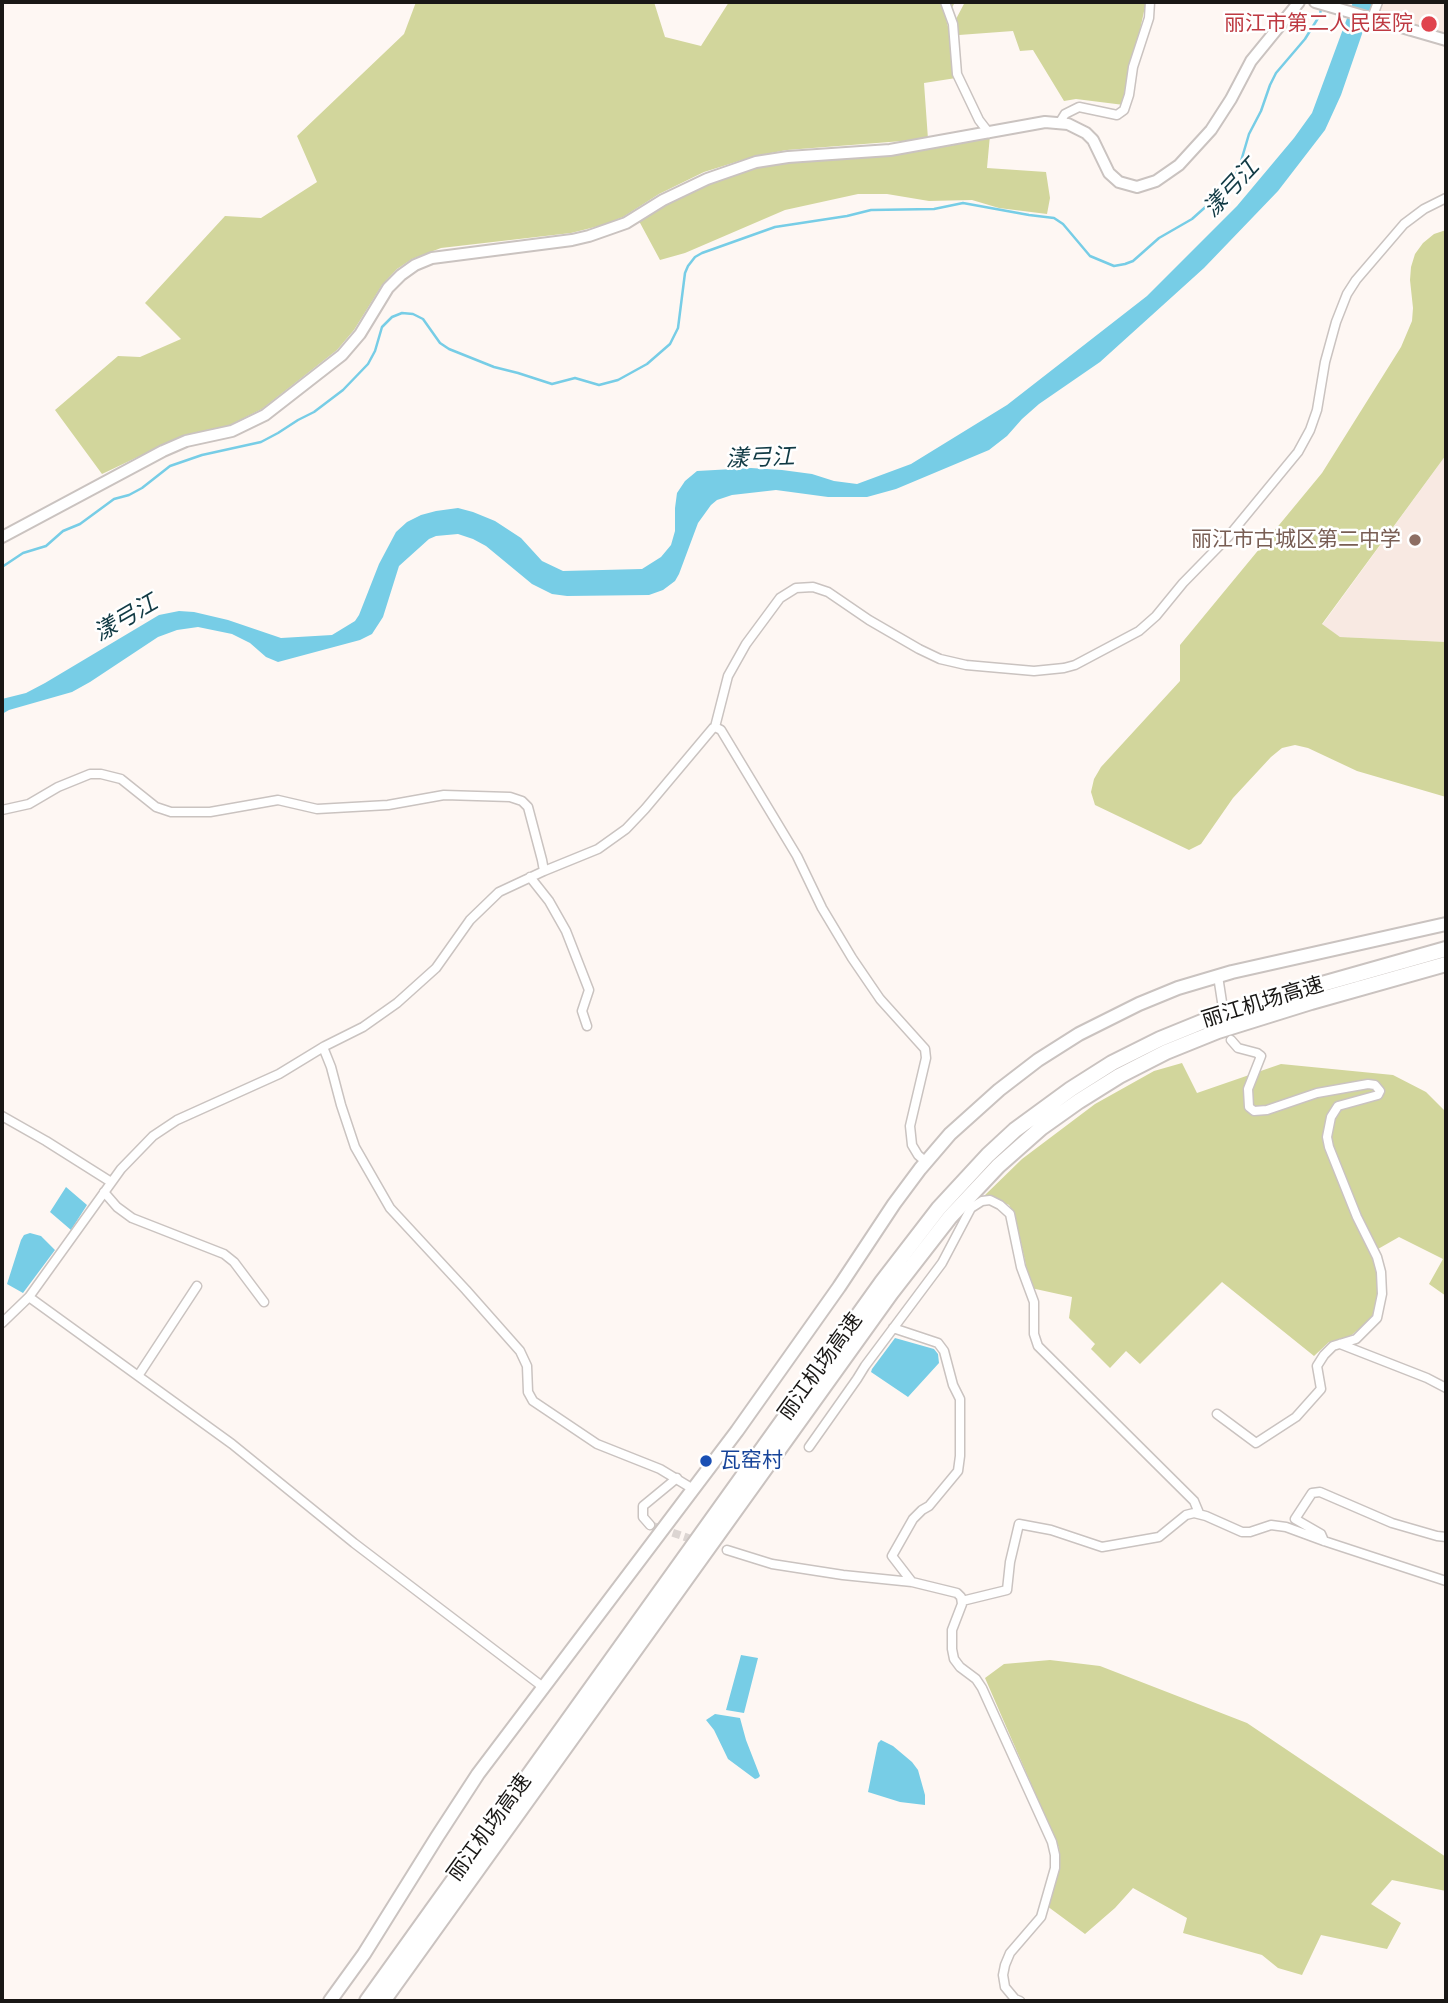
<!DOCTYPE html>
<meta charset="utf-8">
<style>
body{margin:0}
#map{position:relative;width:1448px;height:2003px;overflow:hidden;background:#fef7f3;font-family:"DM Sans",sans-serif}
canvas{display:block}
.frame{position:absolute;inset:0;border:4px solid #191715;pointer-events:none}
</style>
<div id="map">
<canvas width="1448" height="2003"></canvas>
<div class="frame"></div>
</div>
<script>
const ctx = document.querySelector('canvas').getContext('2d');
ctx.lineJoin = 'round';
function fill(path, color) { ctx.fillStyle = color; ctx.fill(path, 'evenodd'); }
const poly = rows => new Path2D(rows.map(r => 'M' + r).join(''));
function strokePath(path, color, width, dash) { ctx.strokeStyle = color; ctx.lineWidth = width; ctx.lineCap = dash ? 'butt' : 'round'; ctx.setLineDash(dash || []); ctx.stroke(path); }
function write(font, color, halo, rows, align = 'center') {
  ctx.font = font + ' "DM Sans","Noto Sans SC",sans-serif'; ctx.lineWidth = 5; ctx.setLineDash([]); ctx.textBaseline = 'middle'; ctx.strokeStyle = halo; ctx.fillStyle = color; for (const [text, x, y, turn = 0] of rows) {
    ctx.save(); ctx.translate(x, y); ctx.rotate((+turn || 0) * Math.PI / 180); ctx.textAlign = isNaN(turn) ? turn : align; if (halo) ctx.strokeText(text, 0, 0); ctx.fillText(text, 0, 0); ctx.restore();
  }
}
fill(poly([
 [1380,2,1446,2,1446,34,1376,14],
 [1446,455,1446,642,1340,637,1322,625]
]), '#f8e9e2');
fill(poly([
 [416,2,654,2,665,37,701,46,729,2,955,2,946,19,951,38,956,78,924,83,928,139,787,150,755,156,704,172,659,194,623,217,603,225,571,233,441,248,412,259,397,269,382,285,354,330,337,350,262,409,230,425,184,435,102,474,55,410,118,356,140,357,181,339,145,303,225,216,261,218,317,182,297,136,404,34],
 [965,2,1146,2,1124,105,1076,99,1064,101,1033,50,1020,51,1013,31,959,35,956,19],
 [990,135,987,168,1046,172,1050,198,1047,214,999,208,972,200,929,201,887,194,858,194,785,210,685,253,660,260,639,221,665,205,709,184,758,168,788,163,891,156,960,144,979,140],
 [1446,230,1446,455,1322,624,1340,637,1446,642,1446,797,1357,771,1308,748,1295,745,1282,748,1271,757,1233,798,1201,844,1189,850,1095,805,1091,792,1094,779,1101,767,1180,681,1180,645,1322,473,1401,347,1412,321,1413,308,1410,280,1411,267,1415,254,1423,243,1434,234],
 [1182,1063,1197,1093,1281,1064,1393,1075,1426,1092,1446,1112,1446,1296,1429,1284,1443,1259,1399,1237,1371,1253,1378,1275,1378,1307,1373,1317,1346,1340,1329,1342,1314,1356,1222,1282,1140,1364,1126,1351,1110,1368,1091,1349,1095,1344,1069,1318,1072,1297,1031,1288,1015,1216,1009,1205,985,1195,1022,1159,1095,1104,1154,1071],
 [1050,1660,1100,1666,1247,1723,1446,1857,1446,1891,1392,1880,1371,1904,1401,1923,1387,1949,1321,1935,1302,1975,1278,1968,1262,1955,1183,1933,1187,1918,1133,1888,1115,1908,1085,1934,1047,1906,1060,1865,1059,1848,985,1678,1004,1664]
]), '#d2d69c');
fill(poly([
 [1353,2,1373,2,1341,95,1325,130,1278,191,1204,268,1100,362,1039,404,1022,419,1007,436,989,450,896,489,867,497,828,497,776,490,732,495,717,500,711,505,698,523,679,574,675,581,663,590,649,595,567,596,552,594,532,584,486,546,473,539,458,534,436,536,429,539,399,566,383,617,372,634,360,640,278,662,266,657,250,643,232,634,198,627,177,630,158,637,90,682,72,692,9,710,2,714,2,699,26,693,45,683,159,615,179,611,194,612,228,620,281,638,332,635,355,621,359,615,379,564,396,532,407,522,421,515,436,511,458,508,473,512,495,521,521,538,542,561,563,571,642,569,661,557,671,545,675,531,675,508,677,493,685,481,697,471,751,468,782,470,812,474,834,481,857,484,911,464,1007,405,1147,296,1237,206,1294,138,1312,113],
 [66,1187,87,1205,71,1230,50,1212],
 [30,1233,41,1236,55,1250,23,1293,7,1284,21,1240,24,1235],
 [895,1338,934,1349,938,1354,939,1363,908,1397,871,1372,872,1369],
 [741,1655,758,1658,744,1713,726,1710],
 [715,1714,740,1718,746,1740,760,1776,758,1778,755,1779,728,1759,714,1730,706,1720],
 [881,1740,893,1746,912,1762,918,1770,925,1795,925,1805,900,1802,868,1792,878,1743]
]), '#77cde6');
strokePath(poly([
 [2,567,23,553,46,546,63,531,80,524,114,499,129,495,142,488,170,466,202,455,261,442,278,433,298,420,314,412,343,390,368,364,375,351,382,327,392,317,402,313,413,314,423,319,440,343,449,349,494,367,518,373,552,384,575,378,599,385,618,380,647,364,670,344,678,328,685,273,688,266,695,257,702,253,775,227,847,216,871,210,934,209,963,203,1029,215,1054,218,1063,224,1090,256,1114,266,1125,264,1133,261,1159,238,1192,219,1231,184,1239,168,1249,134,1261,111,1270,85,1276,73,1305,39,1320,15,1321,8]
]), '#77cde6', 2.5);
strokePath(poly([
 [650,1525,697,1541]
]), '#dcd5d2', 8, [8, 4]);
const minor = poly([
 [945,2,953,24,957,74,979,120,989,133],
 [1372,18,1378,2],
 [1060,122,1065,114,1079,107,1117,115,1124,110,1129,95,1133,67,1149,18,1150,2],
 [715,727,728,676,746,644,780,598,796,588,813,587,828,592,869,620,919,649,940,659,966,665,1034,671,1064,668,1075,665,1139,631,1156,616,1183,583,1228,537,1298,452,1310,430,1317,410,1325,362,1336,322,1347,294,1356,280,1404,224,1424,209,1446,198],
 [2,810,29,804,58,787,90,774,101,774,121,779,156,807,171,812,210,812,278,800,317,809,388,805,444,795,510,797,522,801,528,807,542,860,544,871],
 [530,877,549,901,566,931,589,990,582,1011,587,1026],
 [1218,976,1222,1002],
 [323,1047,331,1067,341,1105,355,1147,390,1208,466,1290,520,1351,527,1366,528,1392,533,1401,597,1444,660,1469,693,1489],
 [2,1116,46,1141,111,1182],
 [104,1192,117,1207,132,1218,224,1254,234,1262,264,1302],
 [29,1297,232,1444,354,1543,543,1687],
 [2,1323,29,1297,121,1169,153,1136,177,1120,279,1074,325,1046,363,1027,397,1003,436,968,470,920,499,892,544,871,598,849,626,829,645,809,713,728,715,727,721,730,797,856,822,908,852,958,880,999,925,1049,926,1058,910,1126,912,1145,918,1155,926,1162],
 [893,1328,938,1343,944,1351,953,1385,960,1399,960,1456,958,1471,929,1506,922,1510,913,1519,892,1556,912,1582],
 [1340,1344,1427,1378,1446,1388],
 [138,1376,197,1286],
 [1217,1414,1256,1443,1296,1417,1321,1389,1317,1366,1324,1355,1333,1346,1356,1339,1377,1318,1382,1294,1381,1272,1377,1257,1357,1217,1329,1147,1327,1137,1331,1117,1338,1106,1378,1095,1380,1091,1375,1085,1368,1084,1317,1093,1267,1110,1254,1111,1249,1107,1248,1089,1261,1056,1257,1053,1238,1048,1231,1040],
 [809,1447,857,1379,865,1366,942,1263,971,1208,982,1201,990,1200,1000,1205,1010,1214,1021,1267,1034,1302,1034,1334,1038,1346,1194,1501,1199,1513],
 [650,1525,643,1517,643,1506,677,1478],
 [1324,1541,1321,1534,1295,1519,1312,1493,1320,1492,1392,1523,1437,1536,1446,1537],
 [727,1550,772,1564,843,1575,912,1582,957,1593,961,1597,962,1604,952,1630,952,1649,954,1659,960,1667,976,1679,982,1688,1052,1842,1055,1855,1055,1868,1041,1917,1010,1953,1005,1965,1003,1975,1005,1987,1015,1999,1020,2001],
 [962,1601,1007,1590,1010,1562,1019,1524,1051,1530,1102,1547,1159,1537,1186,1515,1194,1513,1206,1516,1242,1532,1250,1532,1271,1525,1286,1527,1324,1541,1446,1581]
]);
const secondary = poly([
 [1315,2,1446,40],
 [2,537,163,451,186,441,232,431,265,415,342,355,360,334,388,288,401,275,415,265,432,258,572,240,589,236,626,223,663,200,707,179,756,162,788,157,890,150,1045,122,1068,124,1086,133,1093,140,1109,173,1119,182,1137,187,1156,181,1179,165,1211,130,1231,99,1251,61,1299,2]
]);
const trunk = poly([
 [330,2001,364,1954,437,1837,478,1774,737,1431,839,1287,894,1204,920,1169,950,1134,999,1090,1038,1060,1079,1034,1139,1004,1178,988,1232,972,1446,924]
]);
const motorway = poly([
 [367,2001,882,1282,939,1208,988,1155,1015,1130,1071,1089,1112,1063,1160,1039,1214,1017,1308,988,1446,949],
 [383,2001,891,1293,950,1217,998,1166,1041,1128,1079,1101,1119,1076,1166,1052,1218,1031,1311,1002,1446,964]
]);
strokePath(minor, '#cac3c0', 11);
strokePath(secondary, '#cac3c0', 14);
strokePath(trunk, '#cac3c0', 16);
strokePath(motorway, '#cac3c0', 18);
strokePath(minor, '#fff', 8);
strokePath(secondary, '#fff', 10);
strokePath(trunk, '#fff', 12);
strokePath(motorway, '#fff', 14);
for (const [x, y, r, color] of [
 [1429,24,9,"#e0444e"],
 [1415,540,7,"#8d6e63"],
 [706,1461,7,"#1a4fb4"]
]) { const dot = new Path2D(); dot.arc(x, y, r, 0, 2 * Math.PI); ctx.fillStyle = color; ctx.fill(dot); strokePath(dot, '#fff', 2.5); }
write('21px', '#be3a42', '#fff', [
 ["丽江市第二人民医院",1413,24]
], 'right');
write('21px', '#785e54', '#fff', [
 ["丽江市古城区第二中学",1401,540]
], 'right');
write('21px', '#191715', '#fff', [
 ["丽江机场高速",1263,1003,-17],
 ["丽江机场高速",821,1367,-54],
 ["丽江机场高速",490,1828,-54]
]);
write('21px', '#164399', '#fff', [
 ["瓦窑村",720,1461]
], 'left');
write('italic 23px', '#113a44', '#fff', [
 ["漾弓江",1232,189,-47],
 ["漾弓江",760,459,-2],
 ["漾弓江",126,619,-30]
]);
</script>
